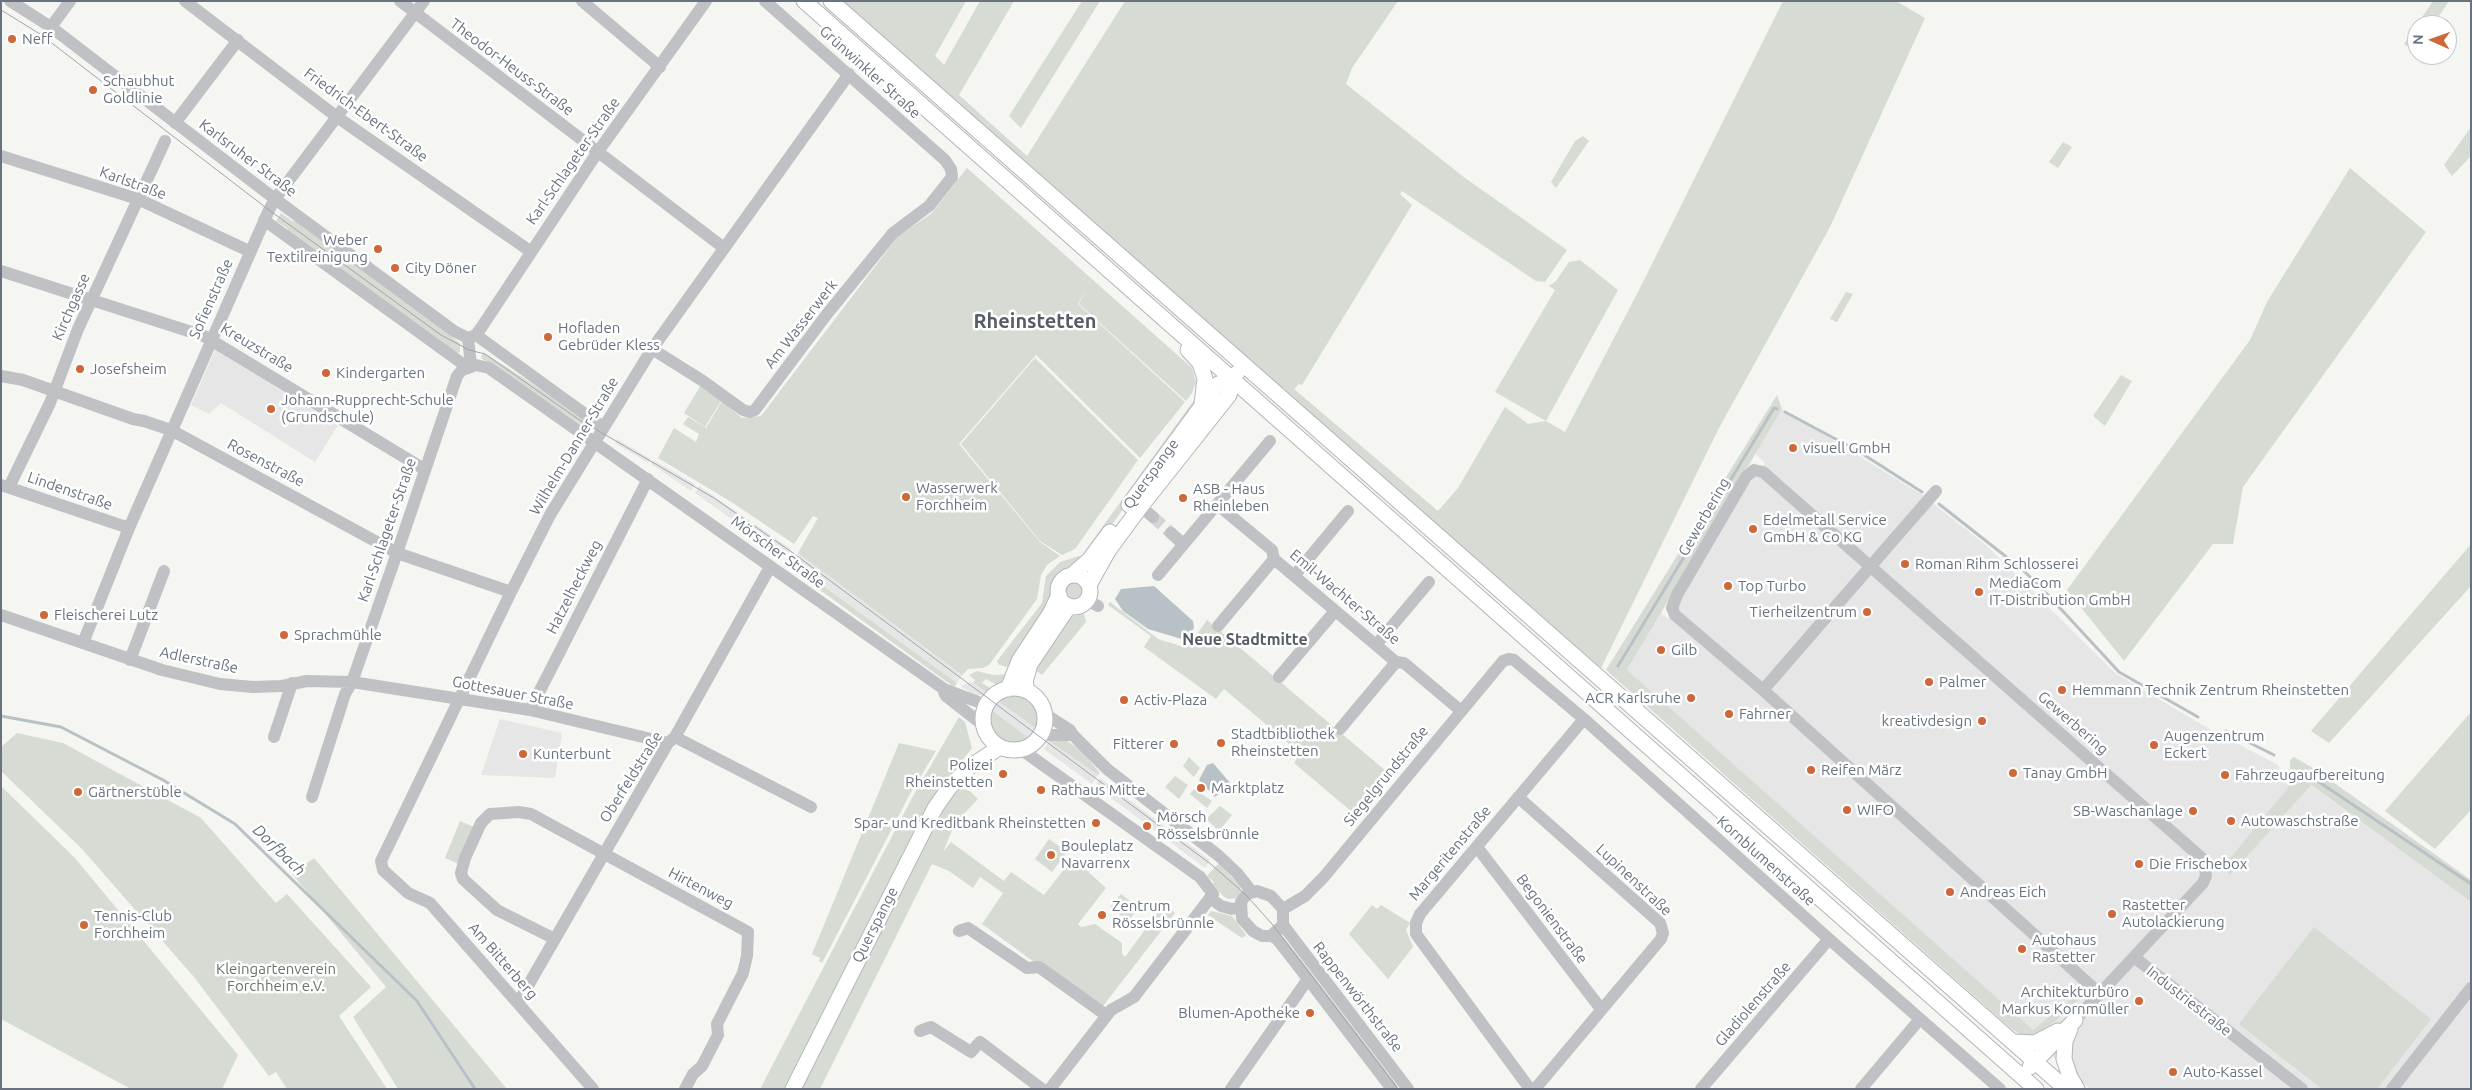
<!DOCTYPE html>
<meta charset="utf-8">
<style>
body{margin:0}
#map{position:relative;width:2472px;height:1090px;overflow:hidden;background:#f5f5f2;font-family:Ubuntu,sans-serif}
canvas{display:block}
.frame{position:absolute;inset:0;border:2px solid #68737f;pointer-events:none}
.north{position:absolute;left:2407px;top:15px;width:50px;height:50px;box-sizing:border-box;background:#fff;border:1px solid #c3c7cc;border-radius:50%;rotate:272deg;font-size:14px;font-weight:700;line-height:20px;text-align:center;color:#68737f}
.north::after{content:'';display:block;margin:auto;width:18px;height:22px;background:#cc683a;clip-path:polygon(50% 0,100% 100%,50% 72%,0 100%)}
</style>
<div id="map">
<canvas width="2472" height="1090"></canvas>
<div class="frame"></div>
<div class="north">N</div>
</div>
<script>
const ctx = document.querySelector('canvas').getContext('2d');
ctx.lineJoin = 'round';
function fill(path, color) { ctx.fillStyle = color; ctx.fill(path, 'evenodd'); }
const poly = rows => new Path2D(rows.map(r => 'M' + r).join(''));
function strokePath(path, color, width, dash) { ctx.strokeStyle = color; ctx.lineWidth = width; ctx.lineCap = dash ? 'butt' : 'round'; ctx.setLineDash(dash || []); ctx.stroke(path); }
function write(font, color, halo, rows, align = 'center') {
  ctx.font = font + ' Ubuntu,sans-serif'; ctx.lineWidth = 5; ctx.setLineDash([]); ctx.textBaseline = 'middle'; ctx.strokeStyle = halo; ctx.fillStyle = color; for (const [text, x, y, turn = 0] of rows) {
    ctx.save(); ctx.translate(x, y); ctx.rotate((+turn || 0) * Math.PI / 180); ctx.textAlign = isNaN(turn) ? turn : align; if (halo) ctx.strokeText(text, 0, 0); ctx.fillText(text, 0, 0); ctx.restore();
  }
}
fill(poly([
 [215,350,338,425,315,462,221,403,209,414,191,405],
 [1782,409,1924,496,1988,547,2115,673,2206,727,2278,765,2283,779,2310,785,2471,902,2471,1089,2090,1089,2030,1037,1627,670,1661,613,1668,619,1748,486,1765,463,1755,453],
 [617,439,651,459,648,463,615,443],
 [653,460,695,484,691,491,651,464],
 [699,486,791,549,785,557,695,493],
 [798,553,962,675,957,683,793,564],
 [971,682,988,693,975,697,961,686],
 [995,699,1037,729,1029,738,989,708],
 [500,719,562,733,555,778,481,775],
 [1049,741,1098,775,1092,784,1044,749],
 [1100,778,1210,860,1205,868,1095,786]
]), '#e5e6e5');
fill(poly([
 [838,1,966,1,935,56,944,65,980,1,1014,1,959,95,1027,156,1125,1,1398,1,1352,68,1346,84,1465,178,1567,250,1545,282,1536,281,1402,191,1400,194,1412,205,1302,385,1299,384,1294,389,1438,511,1458,488,1505,407,1528,424,1546,421,1495,392,1555,290,1549,286,1556,281,1569,262,1580,260,1618,290,1546,421,1565,432,1638,292,1783,1,1896,1,1925,18,1830,227,1719,428,1601,668],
 [1082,1,1100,1,1021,128,1009,116],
 [2433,1,2449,1,2433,25,2417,25,2417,49,2415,52,2404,44],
 [2471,127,2471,156,2452,176,2444,165],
 [1583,136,1589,141,1556,188,1551,182,1575,141],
 [2063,142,2072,147,2058,168,2049,162],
 [967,168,1192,368,1196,382,1192,393,1186,401,1079,304,1085,290,1078,304,1185,402,1140,458,1036,355,959,444,1040,542,1060,556,1047,565,1041,575,1037,599,989,665,983,668,968,669,962,675,798,553,818,518,813,516,794,544,733,503,658,458,674,428,696,442,699,434,683,424,688,417,706,428,722,401,742,418,761,416,899,235,931,214],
 [2350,168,2426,232,2243,487,2233,544,2213,544,2124,661,2067,590,2250,340,2267,302],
 [281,213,292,221,298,220,460,343,460,352,457,353,290,236,287,228,276,221],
 [1846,292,1853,294,1837,322,1830,319],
 [483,352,590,421,586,428,481,358],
 [1035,358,1138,460,1075,549,1062,555,1040,541,961,444],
 [2121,375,2132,381,2105,426,2093,416],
 [701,385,723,398,705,427,684,413],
 [1777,395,1782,409,1627,670,2033,1030,2075,996,2078,1000,2041,1034,2030,1037,2020,1035,2008,1026,1606,670],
 [1197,396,1199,397,1185,423,1090,555,1085,551],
 [2471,544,2471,586,2329,743,2311,731],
 [1079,556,1086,560,1059,571,1055,576,1050,585,1051,599,1011,668,999,665,997,661,1042,603,1046,576,1060,562],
 [793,564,957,683,954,687,791,569],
 '1063 591a11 11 0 1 1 22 0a11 11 0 1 1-22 0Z',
 [1110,602,1158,639,1181,646,1192,641,1207,620,1386,771,1353,813,1294,763,1300,753,1224,689,1216,699,1144,647,1151,636,1108,605],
 [1084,614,1086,622,1042,675,1035,670,1070,617],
 [977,671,993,675,1009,674,1002,684,997,685,986,679,982,683,992,689,988,693,973,683,975,680,969,675],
 [1011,693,1024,696,1036,707,1039,720,1037,729,995,699],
 [989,708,1029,738,1025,742,1010,744,995,737,987,725],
 [2471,712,2471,810,2435,849,2385,811],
 [959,717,965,722,972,748,942,787,787,1089,760,1089,913,796],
 [17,733,63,743,201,818,276,903,287,894,371,987,339,1016,387,1089,287,1089,276,1072,269,1076,194,977,82,849,1,771,1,747],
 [1065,740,1080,749,1100,773,1098,775,1049,741],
 [899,743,936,751,910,794,822,963,819,961,820,958,812,954],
 [1189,757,1200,768,1194,777,1183,766],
 [2294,757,2316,770,2471,880,2471,902,2311,785,2230,875,2223,867,2287,789,2291,780,2290,760],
 [1175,776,1188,785,1179,799,1165,787],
 [1,786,75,858,238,1055,222,1089,131,1089,1,1019],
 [957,787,970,791,978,799,955,823,943,852,951,842,1004,881,1011,872,1044,895,1073,858,1106,888,1078,924,1081,927,1095,924,1122,943,1122,954,1125,957,1164,904,1175,913,1100,1010,982,924,1003,893,980,877,973,888,949,871,932,864,820,1089,798,1089,931,824],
 [1194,789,1212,801,1207,808,1190,794],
 [1220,806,1232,815,1219,831,1206,819],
 [460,821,474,827,459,864,445,858],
 [1049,839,1067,852,1052,872,1035,859],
 [314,858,507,1089,398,1089,353,1017,386,987,292,874],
 [1219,863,1240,886,1241,892,1238,898,1228,899,1223,896,1213,884,1214,882,1207,876],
 [1121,894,1139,908,1128,921,1110,907],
 [1372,905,1377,909,1381,905,1410,923,1406,930,1413,947,1388,979,1349,934],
 [1211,911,1232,916,1246,935,1242,938,1208,915],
 [2314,927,2431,1019,2377,1089,2322,1089,2239,1024]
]), '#d6dbd4');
fill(poly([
 [1154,586,1193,621,1194,628,1185,640,1148,629,1123,611,1115,599,1121,589],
 [1213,763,1231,784,1215,797,1199,780,1207,765]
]), '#b8c1c5');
strokePath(poly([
 [1785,412,1858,451,1922,492],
 [1939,504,2023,570,2048,595,2119,672,2198,717],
 [1618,666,1774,408,1777,409],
 [1,716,61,727,163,780,235,824,417,1001,475,1089],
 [2226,731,2274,755],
 [2319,782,2471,884]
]), '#b8c1c5', 3);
strokePath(poly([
 [1153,517,1171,533]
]), '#d2d4d5', 12, [12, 6]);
const major = poly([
 [804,1,2036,1089],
 [831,1,2066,1089],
 [1188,350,1200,363,1205,379,1202,404],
 [1129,505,1218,384,1233,379],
 [1072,575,1090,559,1110,532],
 '1058 591a16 16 0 1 1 32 0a16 16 0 1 1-32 0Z',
 [1089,585,1108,551,1141,506,1229,395,1233,379,1237,373],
 '983 719a31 31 0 1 1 62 0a31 31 0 1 1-62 0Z',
 [1008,689,1019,661,1050,614,1059,595],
 [1027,691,1025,682,1030,664,1069,606],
 [2070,1029,2065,1041,2064,1059,2070,1077,2077,1089],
 [2015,1042,2035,1043,2058,1031],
 [2030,1067,2075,1020],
 [793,1089,935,808,949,788,968,768,1000,747]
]);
strokePath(major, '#b2b5b9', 17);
strokePath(poly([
 [10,1,51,27,275,199,454,331,468,338],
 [185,1,337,117,530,251],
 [400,1,724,248],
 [582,1,660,67],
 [51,27,70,1],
 [175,123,238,40],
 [1,156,138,199,249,251],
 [264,220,467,367],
 [1,271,204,336,424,469],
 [476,335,603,427],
 [468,338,476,335,481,328,597,153,706,1],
 [468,338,471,366],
 [652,349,703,381,743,410,750,412,755,410,827,314,893,233,929,206,952,177,951,169,945,160,765,1],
 [1,376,23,380,133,419,144,421,171,430,397,553,511,592],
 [1,485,129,528],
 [9,487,50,403,78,329,165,141],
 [1134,501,1153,517],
 [1214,508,1219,506,1272,550,1274,559,1396,662,1404,663,1460,710],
 [1171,533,1183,544],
 [1158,575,1270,441],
 [1294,576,1348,511],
 [1087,600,1098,606],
 [1,615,162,670,220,684,253,687,282,686,307,681,352,682,530,710,668,743],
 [1218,626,1274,559],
 [83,643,129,528,269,210,275,199,424,1],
 [1376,645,1429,582],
 [130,660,164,571],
 [1279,677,1335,611],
 [1763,690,1936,491],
 [944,692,946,696,983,725],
 [530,710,648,479],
 [1045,714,1070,730,1073,735,1107,769,1219,856,1237,873,1252,892],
 [1340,729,1396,662],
 [1041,735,1073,735],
 [274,737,292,683],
 [675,737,811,807],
 [1022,750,1200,877,1213,894,1210,898],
 [312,797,345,694,352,682,397,553,457,376,462,370,476,365,489,368,944,689,986,705],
 [1518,797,1660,923,1663,933,1661,939,1535,1089],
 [1477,847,1601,1009],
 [1257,891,1271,896,1283,909,1283,925,1271,936,1262,936,1253,931,1242,919,1241,902,1247,894,1257,891],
 [1210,898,1221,906,1232,909,1241,907],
 [1283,909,1305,896,1323,878,1503,661,1509,659,1514,660,1584,719,1829,939,2000,1089],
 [1283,925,1408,1089],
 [959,931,968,928,1027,968,1039,967,1106,1015],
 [1271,936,1277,939,1295,962,1392,1089],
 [555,939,497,910,463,879,461,873,465,858,481,823,490,814,519,812,531,814,748,932,747,956,743,973,717,1024,718,1035,702,1066,693,1074,685,1089],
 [2134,957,2302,1089],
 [518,1003,668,743,675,737,770,567],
 [2075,1020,2203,883,2206,876,2204,860,1763,472,1754,470,1746,477,1677,595,1672,608,1675,615,1763,690,2100,994],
 [920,1031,931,1027,971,1052,980,1042,1042,1089],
 [593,1089,430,903,408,893,383,870,381,861,511,592,550,515,652,349,849,74],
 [1050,1089,1111,1010,1134,997,1210,898],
 [1231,1089,1308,979],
 [1530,1089,1416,934,1416,923,1420,914,1584,719],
 [1701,1089,1829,939],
 [1861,1089,1920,1019],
 [2392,1089,2471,988]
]), '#bfc1c5', 12);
strokePath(major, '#fff', 15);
strokePath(poly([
 [1,10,40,34,269,210,441,335,469,350,485,354,578,419,714,498,793,553,1212,865,1246,895,1272,924,1398,1089]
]), '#a0a5aa', 1);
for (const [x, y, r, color] of [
 [12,39,5,"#cc683a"],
 [93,90,5,"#cc683a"],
 [378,249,5,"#cc683a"],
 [395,268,5,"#cc683a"],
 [548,337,5,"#cc683a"],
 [80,369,5,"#cc683a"],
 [326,373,5,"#cc683a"],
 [271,409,5,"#cc683a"],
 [1793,448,5,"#cc683a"],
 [906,497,5,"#cc683a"],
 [1183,498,5,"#cc683a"],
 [1753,529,5,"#cc683a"],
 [1905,564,5,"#cc683a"],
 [1728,586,5,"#cc683a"],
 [1979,592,5,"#cc683a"],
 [1867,612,5,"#cc683a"],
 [44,615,5,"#cc683a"],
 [284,635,5,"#cc683a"],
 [1661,650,5,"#cc683a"],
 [1929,682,5,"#cc683a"],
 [2062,690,5,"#cc683a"],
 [1691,698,5,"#cc683a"],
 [1124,700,5,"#cc683a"],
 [1729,714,5,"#cc683a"],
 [1982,721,5,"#cc683a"],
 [1221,743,5,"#cc683a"],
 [1174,744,5,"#cc683a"],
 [2154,745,5,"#cc683a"],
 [523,754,5,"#cc683a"],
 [1811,770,5,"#cc683a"],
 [2013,773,5,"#cc683a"],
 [1003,774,5,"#cc683a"],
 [2225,775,5,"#cc683a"],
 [1201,788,5,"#cc683a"],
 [1041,790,5,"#cc683a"],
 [78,792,5,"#cc683a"],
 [1847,810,5,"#cc683a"],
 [2193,811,5,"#cc683a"],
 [2231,821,5,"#cc683a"],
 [1096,823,5,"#cc683a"],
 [1147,826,5,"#cc683a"],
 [1051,855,5,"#cc683a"],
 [2139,864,5,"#cc683a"],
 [1950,892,5,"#cc683a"],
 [2112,914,5,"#cc683a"],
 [1102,915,5,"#cc683a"],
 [84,925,5,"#cc683a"],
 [2022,949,5,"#cc683a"],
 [2139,1001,5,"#cc683a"],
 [1310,1013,5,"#cc683a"],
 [2173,1072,5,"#cc683a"]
]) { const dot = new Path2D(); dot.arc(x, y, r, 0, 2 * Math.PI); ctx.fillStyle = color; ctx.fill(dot); strokePath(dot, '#fff', 2); }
write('15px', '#68737f', '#fff', [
 ["Neff",22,39],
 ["Schaubhut",103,81],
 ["Goldlinie",103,98],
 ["Weber",368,240,"right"],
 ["Textilreinigung",368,257,"right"],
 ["City Döner",405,268],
 ["Hofladen",558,328],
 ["Gebrüder Kless",558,345],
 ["Josefsheim",90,369],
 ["Kindergarten",336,373],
 ["Johann-Rupprecht-Schule",281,400],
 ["(Grundschule)",281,417],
 ["visuell GmbH",1803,448],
 ["Wasserwerk",916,488],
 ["Forchheim",916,505],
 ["ASB - Haus",1193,489],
 ["Rheinleben",1193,506],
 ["Edelmetall Service",1763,520],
 ["GmbH & Co KG",1763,537],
 ["Roman Rihm Schlosserei",1915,564],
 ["MediaCom",1989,583],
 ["IT-Distribution GmbH",1989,600],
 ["Top Turbo",1738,586],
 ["Tierheilzentrum",1857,612,"right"],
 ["Fleischerei Lutz",54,615],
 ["Sprachmühle",294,635],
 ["Gilb",1671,650],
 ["Palmer",1939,682],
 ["Hemmann Technik Zentrum Rheinstetten",2072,690],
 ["ACR Karlsruhe",1681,698,"right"],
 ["Activ-Plaza",1134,700],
 ["Fahrner",1739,714],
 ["kreativdesign",1972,721,"right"],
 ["Stadtbibliothek",1231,734],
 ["Rheinstetten",1231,751],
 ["Augenzentrum",2164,736],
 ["Eckert",2164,753],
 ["Fitterer",1164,744,"right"],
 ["Kunterbunt",533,754],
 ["Polizei",993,765,"right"],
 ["Rheinstetten",993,782,"right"],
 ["Reifen März",1821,770],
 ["Tanay GmbH",2023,773],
 ["Fahrzeugaufbereitung",2235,775],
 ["Marktplatz",1211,788],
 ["Rathaus Mitte",1051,790],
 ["Gärtnerstüble",88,792],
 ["WIFO",1857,810],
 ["SB-Waschanlage",2183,811,"right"],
 ["Mörsch",1157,817],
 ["Rösselsbrünnle",1157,834],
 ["Autowaschstraße",2241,821],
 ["Spar- und Kreditbank Rheinstetten",1086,823,"right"],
 ["Bouleplatz",1061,846],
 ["Navarrenx",1061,863],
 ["Die Frischebox",2149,864],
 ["Andreas Eich",1960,892],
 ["Rastetter",2122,905],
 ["Autolackierung",2122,922],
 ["Zentrum",1112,906],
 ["Rösselsbrünnle",1112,923],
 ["Tennis-Club",94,916],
 ["Forchheim",94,933],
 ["Autohaus",2032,940],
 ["Rastetter",2032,957],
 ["Architekturbüro",2129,992,"right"],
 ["Markus Kornmüller",2129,1009,"right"],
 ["Blumen-Apotheke",1300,1013,"right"],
 ["Auto-Kassel",2183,1072]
], 'left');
write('15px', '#68737f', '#fff', [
 ["Theodor-Heuss-Straße",512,67,37],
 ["Grünwinkler Straße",870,72,42],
 ["Friedrich-Ebert-Straße",366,115,36],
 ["Karlsruher Straße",248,158,37],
 ["Karl-Schlageter-Straße",573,161,-55],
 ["Karlstraße",133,183,20],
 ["Sofienstraße",211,299,-66],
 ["Kirchgasse",71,307,-66],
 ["Am Wasserwerk",801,324,-52],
 ["Kreuzstraße",257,348,31],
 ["Wilhelm-Danner-Straße",574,446,-59],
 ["Rosenstraße",266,463,28],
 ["Querspange",1151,474,-54],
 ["Lindenstraße",70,491,19],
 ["Gewerbering",1704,517,-60],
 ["Karl-Schlageter-Straße",387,530,-71],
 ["Mörscher Straße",778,552,36],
 ["Hatzelheckweg",574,587,-63],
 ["Emil-Wachter-Straße",1345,597,40],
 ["Adlerstraße",199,660,12],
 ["Gottesauer Straße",513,693,11],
 ["Gewerbering",2073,723,41],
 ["Siegelgrundstraße",1386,776,-51],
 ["Oberfeldstraße",631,777,-58],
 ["Margeritenstraße",1450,853,-50],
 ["Kornblumenstraße",1766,861,42],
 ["Lupinenstraße",1634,880,43],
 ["Hirtenweg",701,888,28],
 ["Begonienstraße",1552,919,53],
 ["Querspange",875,925,-63],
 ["Am Bitterberg",503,961,49],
 ["Rappenwörthstraße",1358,997,52],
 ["Industriestraße",2189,1001,38],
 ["Gladiolenstraße",1753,1004,-49]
]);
write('15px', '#687766', '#fff', [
 ["Kleingartenverein",276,969],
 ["Forchheim e.V.",276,986]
]);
write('bold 16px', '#555d65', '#fff', [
 ["Neue Stadtmitte",1245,640]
]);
write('italic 16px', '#63737c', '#fff', [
 ["Dorfbach",279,850,44]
]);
write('bold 20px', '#555d65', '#fff', [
 ["Rheinstetten",1035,321]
]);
</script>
